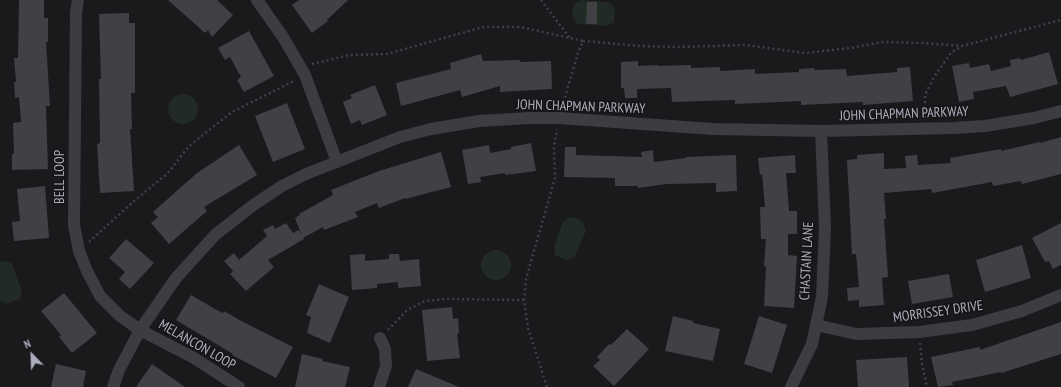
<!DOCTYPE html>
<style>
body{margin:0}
#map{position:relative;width:1061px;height:387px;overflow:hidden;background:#1a191c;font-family:"PT Sans Narrow",sans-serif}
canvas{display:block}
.north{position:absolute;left:12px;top:335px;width:40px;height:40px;-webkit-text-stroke:3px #151417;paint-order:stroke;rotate:337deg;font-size:11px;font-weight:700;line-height:16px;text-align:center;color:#acaebb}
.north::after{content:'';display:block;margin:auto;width:14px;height:18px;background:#acaebb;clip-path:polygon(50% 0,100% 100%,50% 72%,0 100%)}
</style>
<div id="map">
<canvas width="1061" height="387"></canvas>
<div class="north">N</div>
</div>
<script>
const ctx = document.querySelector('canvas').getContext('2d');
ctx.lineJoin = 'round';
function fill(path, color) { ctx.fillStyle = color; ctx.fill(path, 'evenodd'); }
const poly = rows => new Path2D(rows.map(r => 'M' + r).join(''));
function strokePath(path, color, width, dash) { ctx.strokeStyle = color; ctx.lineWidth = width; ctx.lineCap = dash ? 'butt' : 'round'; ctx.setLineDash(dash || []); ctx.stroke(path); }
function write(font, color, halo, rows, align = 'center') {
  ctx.font = font + ' "PT Sans Narrow",sans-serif'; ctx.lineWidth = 3; ctx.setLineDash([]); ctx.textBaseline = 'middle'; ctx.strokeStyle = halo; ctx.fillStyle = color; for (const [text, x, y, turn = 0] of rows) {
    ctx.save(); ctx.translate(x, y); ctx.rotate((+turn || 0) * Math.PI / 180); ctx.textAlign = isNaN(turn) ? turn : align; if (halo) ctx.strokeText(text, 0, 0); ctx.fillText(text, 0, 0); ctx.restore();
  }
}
fill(poly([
 [582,0,607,2,612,4,615,11,614,22,606,26,579,24,576,23,572,16,573,7,576,3],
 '168 109a15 15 0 1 1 30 0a15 15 0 1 1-30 0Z',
 [573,217,583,222,586,231,575,256,571,259,565,260,555,255,554,246,563,222,568,218],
 '481 265a15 15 0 1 1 30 0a15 15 0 1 1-30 0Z',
 [5,261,11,263,13,266,22,292,20,299,6,304,0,300,0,262]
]), '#212a24');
fill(poly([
 [19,0,44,0,44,18,48,18,48,42,46,42,50,106,46,106,48,169,12,170,12,154,14,154,13,123,21,122,19,97,15,98,14,82,16,82,14,58,18,58],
 [168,0,217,0,233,15,212,37,208,30,205,33],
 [299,0,348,0,327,20,328,21,312,33,292,5],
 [587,2,597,2,597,24,586,24],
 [129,13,129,23,135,23,135,93,131,93,132,129,130,129,134,191,100,193,97,144,100,143,99,79,101,79,99,14],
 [249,31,274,76,244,92,237,80,241,77,230,57,225,60,218,48],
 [1049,52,1058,84,1010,97,1006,86,973,92,974,99,959,102,952,66,969,63,970,68,989,64,991,71,1011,66,1010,60,1020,58,1021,60],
 [481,54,483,61,520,60,520,62,551,61,552,89,500,92,500,86,462,97,460,90,401,106,396,83,451,69,450,63],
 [638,61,638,66,658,65,658,66,691,65,691,68,720,67,720,71,755,69,755,74,799,72,799,69,814,68,815,70,846,69,847,76,897,72,897,68,910,67,913,101,863,105,863,102,801,105,801,101,735,104,735,100,672,102,671,88,637,89,637,98,625,98,624,88,621,88,621,62],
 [375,85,387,115,362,125,360,120,351,124,343,102,352,98,350,95],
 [287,103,305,149,273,162,255,116],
 [1061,137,1061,174,1022,184,1021,181,993,186,992,182,938,192,932,193,931,189,884,193,886,219,884,219,888,277,882,278,884,305,859,307,859,300,848,301,847,288,859,287,856,254,852,254,847,160,857,159,857,155,884,153,884,169,906,168,905,156,917,155,918,165,951,163,950,158,1001,149,1001,151,1040,142,1040,143],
 [531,143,536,171,505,175,505,173,480,177,481,182,468,184,462,150,489,145,490,153,511,149,511,147],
 [239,145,257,175,204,207,207,211,169,244,151,223,158,217,153,212,197,173],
 [565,147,576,147,576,155,642,157,641,152,653,150,654,162,686,158,686,157,736,155,737,191,716,192,716,183,666,184,638,188,638,186,615,186,615,178,564,177],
 [441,152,451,187,405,199,405,198,379,208,377,203,355,212,358,217,324,230,323,227,303,238,304,239,268,260,274,267,246,291,230,274,233,271,224,261,234,253,239,260,267,236,263,230,273,225,275,229,286,223,293,233,299,230,302,236,295,218,300,215,299,214,333,195,331,190,379,171],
 [795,155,796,173,786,173,789,211,797,211,797,234,788,234,788,255,797,256,794,308,764,306,766,267,764,266,766,239,761,239,760,207,765,207,762,174,760,175,758,158],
 [45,186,49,238,14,241,12,222,20,221,17,189],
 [1061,223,1061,265,1053,269,1049,261,1045,262,1032,238],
 [126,239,154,263,130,289,119,279,125,272,109,258],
 [1022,245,1031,278,985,292,976,260],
 [365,254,365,261,389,259,389,254,399,254,400,261,419,259,421,286,398,288,398,282,377,284,377,288,352,290,350,255],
 [949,274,953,297,912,304,908,281],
 [319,284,349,297,330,343,307,333,311,317,306,315],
 [64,293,97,333,72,353,59,337,61,335,41,311],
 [191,295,215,309,223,313,224,311,245,323,293,347,276,378,232,355,233,354,176,320],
 [452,307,453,319,458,318,459,333,457,334,460,358,427,361,422,310],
 [673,316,693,321,693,323,720,329,713,361,665,351],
 [759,316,787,325,772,373,744,364],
 [1061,322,1061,354,1001,373,1001,372,952,382,953,385,938,387,931,357,980,347,980,350],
 [627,329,649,349,614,386,593,366,600,360,597,357,609,344,611,345],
 [302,354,323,359,322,361,350,367,345,387,295,387],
 [907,357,909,387,858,387,856,360],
 [56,364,86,371,83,387,51,387],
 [152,364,185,387,136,387],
 [416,369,459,387,408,387]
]), '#414145');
strokePath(poly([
 [541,0,570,38],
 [583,41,641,46,676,47,745,45,805,53,850,48,883,42,923,43,962,46,1061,20],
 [312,64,349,55,387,54,483,27,521,27,583,41,578,53,562,107],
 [925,118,925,95,934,77,951,53,962,46],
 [89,242,134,201,167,174,189,146,232,112,294,81],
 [388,330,407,310,425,301,446,299,524,300],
 [920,343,922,364,927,387],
 [547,387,528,328,524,300,526,279,555,178,554,147,557,129]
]), '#404147', 2.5, [2, 3]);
strokePath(poly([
 [78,0,76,12,74,225,79,251,87,271,100,296,120,316,140,330,194,358,239,387],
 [257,0,283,37,305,75,337,162],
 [816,325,856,334,919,332,972,325,1022,311,1061,295],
 [113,387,119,370,140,330,176,278,215,235,252,206,282,186,306,174,400,137,431,129,479,121,529,118,559,118,713,129,821,131,953,128,985,126,1034,118,1061,111],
 [379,387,386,366,385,349,380,338],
 [791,387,812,344,822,297,825,227,821,131]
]), '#3d3c42', 12);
write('14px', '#acaebb', '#151417', [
 ["JOHN CHAPMAN PARKWAY",581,107,2],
 ["JOHN CHAPMAN PARKWAY",904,114,-2],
 ["BELL LOOP",60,177,-90],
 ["CHASTAIN LANE",807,261,-87],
 ["MORRISSEY DRIVE",938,312,-8],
 ["MELANCON LOOP",197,345,30]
]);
</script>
